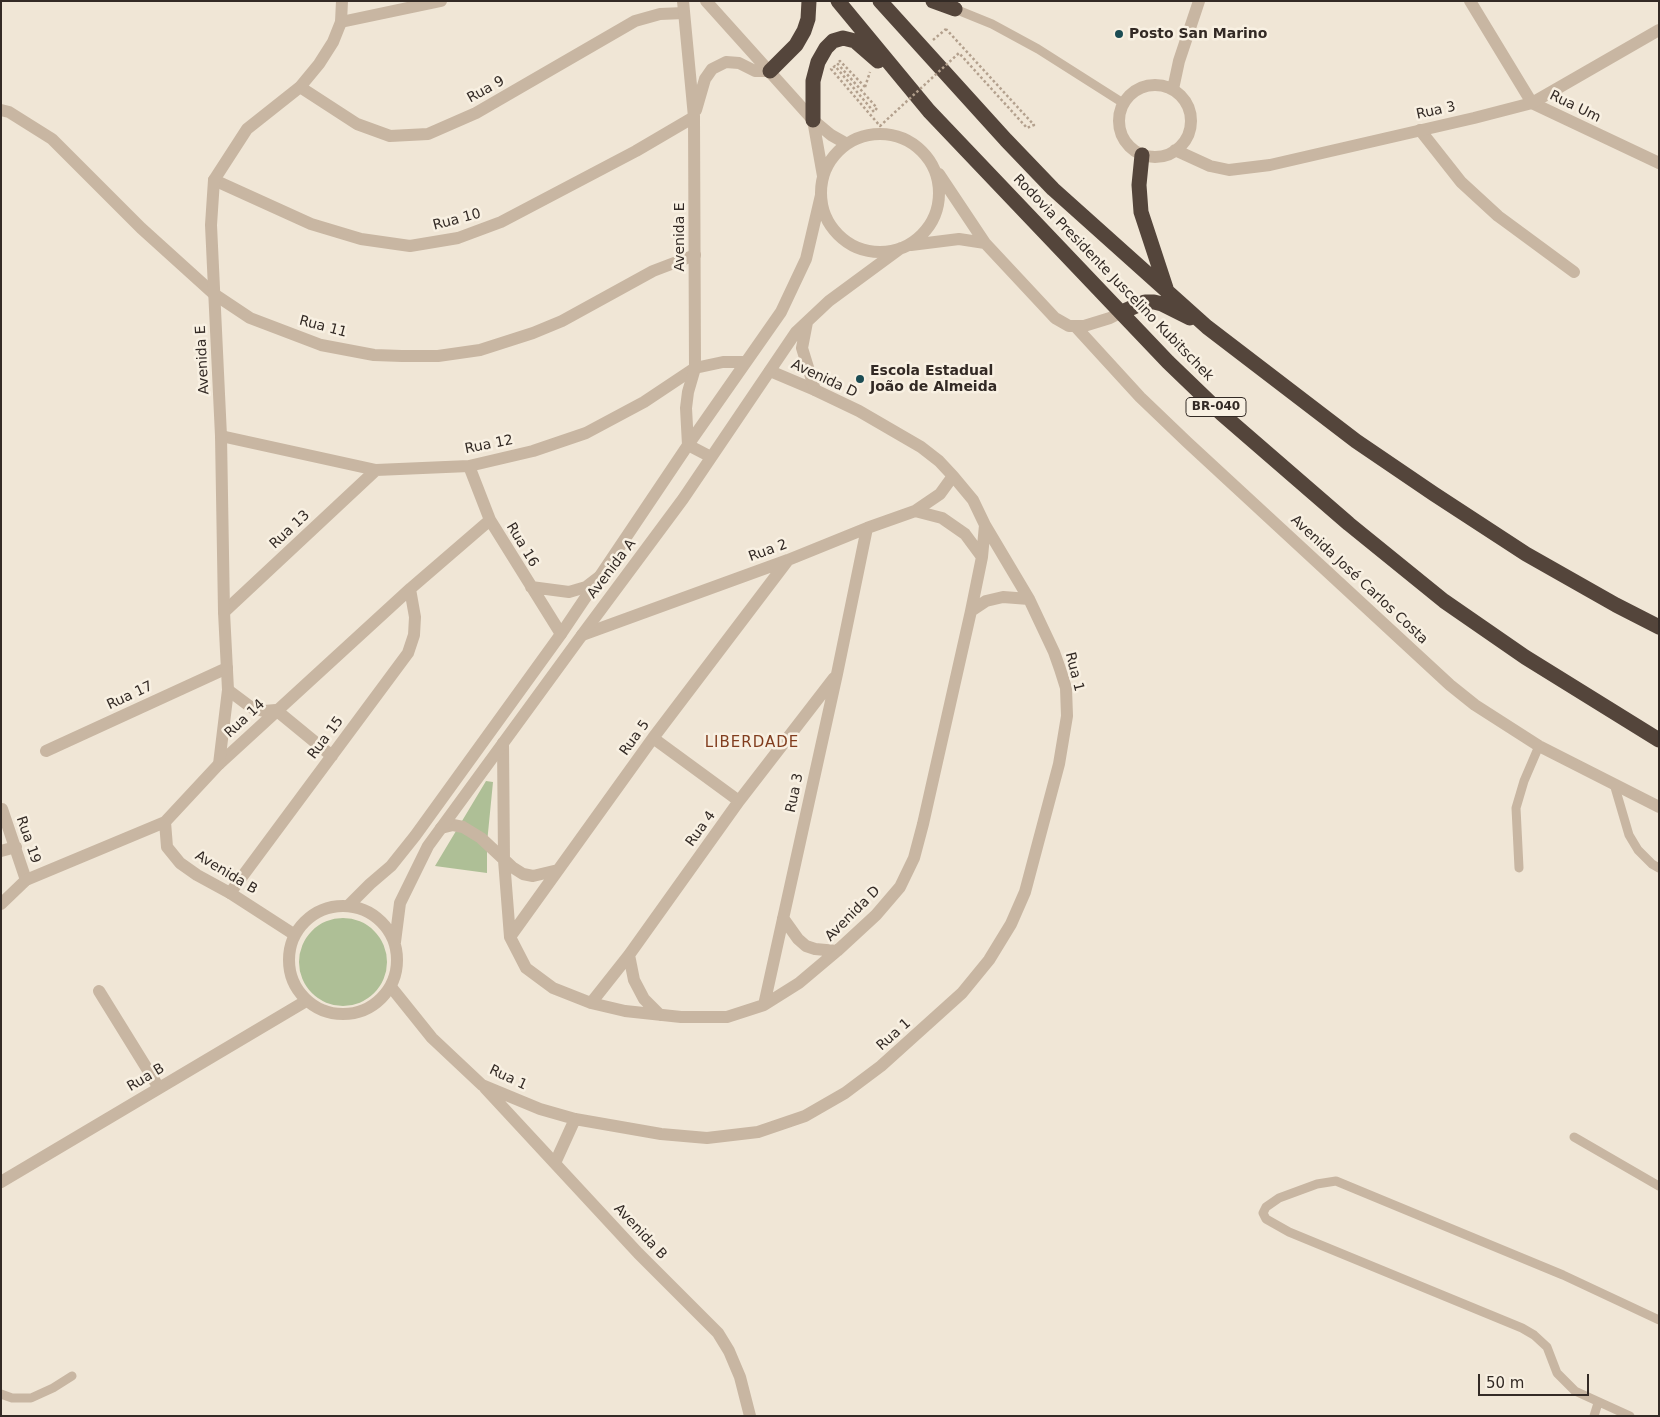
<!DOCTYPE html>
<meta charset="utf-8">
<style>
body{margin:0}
#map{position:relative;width:1660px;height:1417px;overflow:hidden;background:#f0e6d6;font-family:"DejaVu Sans",sans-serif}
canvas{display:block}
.frame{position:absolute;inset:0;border:2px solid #332a25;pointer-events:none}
.scale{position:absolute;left:1478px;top:1374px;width:111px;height:22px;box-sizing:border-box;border:2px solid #332a25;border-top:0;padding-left:6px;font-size:15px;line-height:18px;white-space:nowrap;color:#332a25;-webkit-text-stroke:4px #f8f0e2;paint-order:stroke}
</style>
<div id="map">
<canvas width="1660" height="1417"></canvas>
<div class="frame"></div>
<div class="scale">50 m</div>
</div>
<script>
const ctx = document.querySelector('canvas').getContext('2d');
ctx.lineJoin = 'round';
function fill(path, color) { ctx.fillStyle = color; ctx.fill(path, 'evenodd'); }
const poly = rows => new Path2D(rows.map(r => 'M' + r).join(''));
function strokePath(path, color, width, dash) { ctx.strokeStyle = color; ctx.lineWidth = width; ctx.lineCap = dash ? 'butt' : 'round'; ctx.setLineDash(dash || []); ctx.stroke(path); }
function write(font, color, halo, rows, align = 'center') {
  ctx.font = font + ' "DejaVu Sans",sans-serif'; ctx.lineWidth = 5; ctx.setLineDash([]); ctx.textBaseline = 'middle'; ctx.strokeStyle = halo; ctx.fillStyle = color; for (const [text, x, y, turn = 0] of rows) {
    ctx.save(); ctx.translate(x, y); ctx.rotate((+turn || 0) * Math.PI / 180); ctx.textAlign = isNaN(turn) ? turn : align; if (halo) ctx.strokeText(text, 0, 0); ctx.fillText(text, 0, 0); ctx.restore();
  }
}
fill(poly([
 [486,781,493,782,487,843,487,873,435,866],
 '299 962a44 44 0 1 1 88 0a44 44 0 1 1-88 0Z'
]), '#aebf96');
strokePath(poly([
 [933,40,946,29],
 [865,87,870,72]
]), '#b3a08d', 2.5, [2.5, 2.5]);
strokePath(poly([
 [953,6,955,9,992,24,1038,49,1123,103],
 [1614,784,1629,835,1638,850,1652,864,1659,868],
 [1519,868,1516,808,1524,781,1539,746],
 [1574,1137,1659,1186],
 [1,1394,12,1398,31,1398,53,1388,72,1376],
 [1594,1416,1598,1403],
 [1630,1416,1575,1391,1557,1373,1547,1347,1534,1335,1522,1328,1289,1232,1266,1219,1263,1213,1266,1207,1279,1198,1317,1184,1336,1181,1563,1275,1659,1320]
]), '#c8b6a2', 9);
strokePath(poly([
 [1470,1,1532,103,1659,163],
 [341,22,441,1],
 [300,87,357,124,390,136,428,134,476,113,635,21,660,14,684,13],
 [1,110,9,112,52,139,141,228,214,294,250,318,321,345,374,355,402,356,438,356,480,350,533,333,562,321,653,271,695,255],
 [1420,130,1461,182,1498,216,1574,272],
 [214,180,311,224,361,239,410,246,458,238,501,222,636,151,694,117],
 [1075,326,1140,397,1187,442,1450,685,1475,705,1539,746,1659,807],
 [221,436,376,470,469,466,533,451,586,433,644,402,695,368,723,362,745,362],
 [469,466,490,520,561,634],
 [915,511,942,518,965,534,982,557],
 [531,587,569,592,586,587,599,577],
 [971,611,986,601,1003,597,1029,599],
 [224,612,376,470],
 [582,635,788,560,867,528,915,511,940,494,953,476],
 [228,690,252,708,264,711,276,710,332,756],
 [653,738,739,801],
 [503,743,504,860,510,937,526,968,553,988,591,1003,625,1011,681,1017,727,1017,764,1005,799,983,837,951,876,915,900,887,914,858,923,824,971,611,982,557,985,525,973,500,953,476,939,461,921,447,859,411,815,390,770,371],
 [46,751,227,668],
 [219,764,410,589,490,520],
 [2,809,26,880],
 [441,828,453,825,463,827,481,838,512,867,523,874,533,876,558,870],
 [1,851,16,847],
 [230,893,408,653,414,635,415,617,410,589],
 [783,918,798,939,806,946,815,949,837,951],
 [510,937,653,738,788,560],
 [629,955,634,980,644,999,660,1015],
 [391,987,432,1038,482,1085,540,1109,575,1119,661,1134,707,1138,758,1132,805,1116,845,1093,881,1066,962,993,989,960,1011,924,1025,892,1059,764,1067,716,1066,688,1060,669,1054,652,1029,599,985,525],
 [99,991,159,1088],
 [591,1003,629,955,739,801,834,678],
 [764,1005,837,674,867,528],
 [485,1088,638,1253,718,1333,729,1351,740,1377,750,1416],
 [555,1163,575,1119],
 [1,1182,306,1001]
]), '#c8b6a2', 12);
strokePath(poly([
 [683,1,694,117,695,368,688,392,686,408,688,445,711,457],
 [706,1,813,120,831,135,847,144],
 '1119 121a36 36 0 1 1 72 0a36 36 0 1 1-72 0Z',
 [1173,89,1179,61,1199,1],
 [696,110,705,79,712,69,726,62,739,63,755,71,770,71],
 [813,120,823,176],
 '821 193a59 59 0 1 1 118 0a59 59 0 1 1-118 0Z',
 [1175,150,1210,166,1229,170,1270,165,1474,118,1532,103,1659,30],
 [939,174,985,243,1055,318,1069,326,1084,326,1110,318,1122,312],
 [911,245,959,239,985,243],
 [807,322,802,348,815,390],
 [165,822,167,847,180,863,197,875,230,893,295,935],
 [1,904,26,880,165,822,219,764,228,690,224,612,221,436,211,225,214,180,247,129,300,87,319,64,333,42,341,22,342,1],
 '289 960a54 54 0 1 1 108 0a54 54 0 1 1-108 0Z',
 [348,906,370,884,391,866,415,836,561,634,688,445,781,312,806,259,821,195],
 [395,942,400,903,428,846,582,635,683,499,796,332,829,301,901,248]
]), '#c8b6a2', 12);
strokePath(poly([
 [838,1,929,111,1168,362,1222,414,1349,524,1444,601,1525,657,1659,740],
 [880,1,1006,140,1053,189,1207,327,1356,441,1434,494,1526,554,1616,605,1659,627],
 [933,1,955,9],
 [770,71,796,45,804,31,808,19,809,1],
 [813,120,813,81,818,62,826,48,833,41,843,38,855,41,878,61],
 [1142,155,1139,185,1141,212,1166,288],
 [1122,312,1145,302,1154,302,1162,304,1190,318]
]), '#54453b', 15);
strokePath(poly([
 [865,87,840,61,837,63,877,108,874,112,835,66,831,69,880,126,959,53,1027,128,1034,125,946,29]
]), '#b3a08d', 2.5, [2.5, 2.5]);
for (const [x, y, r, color] of [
 [1119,34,5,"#1b4c53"],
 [860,379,5,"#1b4c53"]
]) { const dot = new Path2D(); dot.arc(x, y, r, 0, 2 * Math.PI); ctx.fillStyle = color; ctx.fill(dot); strokePath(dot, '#f8f0e2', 2); }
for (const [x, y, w] of [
 [1216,407,60]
]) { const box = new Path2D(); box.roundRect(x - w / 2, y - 9.5, w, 19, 4); ctx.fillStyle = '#f8f0e2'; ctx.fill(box); strokePath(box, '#332a25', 1); }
write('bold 12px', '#332a25', null, [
 ["BR-040",1216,407]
]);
write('bold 14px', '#332a25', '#f8f0e2', [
 ["Posto San Marino",1129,34],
 ["Escola Estadual",870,371],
 ["João de Almeida",870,387]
], 'left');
write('14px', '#332a25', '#f8f0e2', [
 ["Rua 9",486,90,-29],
 ["Rua Um",1575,107,26],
 ["Rua 3",1436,111,-12],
 ["Rua 10",457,220,-15],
 ["Avenida E",680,237,-90],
 ["Rodovia Presidente Juscelino Kubitschek",1113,278,46],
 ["Rua 11",323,327,15],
 ["Avenida E",203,360,-93],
 ["Avenida D",824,379,25],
 ["Rua 12",489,445,-11],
 ["Rua 13",290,530,-43],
 ["Rua 16",522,545,59],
 ["Rua 2",768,551,-20],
 ["Avenida A",612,569,-53],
 ["Avenida José Carlos Costa",1359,580,43],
 ["Rua 1",1074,672,76],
 ["Rua 17",130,696,-25],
 ["Rua 14",245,719,-43],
 ["Rua 15",326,738,-53],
 ["Rua 5",635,738,-54],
 ["Rua 3",795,793,-78],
 ["Rua 4",701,829,-54],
 ["Rua 19",28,840,71],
 ["Avenida B",226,873,31],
 ["Avenida D",853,914,-45],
 ["Rua 1",894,1035,-42],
 ["Rua B",146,1078,-31],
 ["Rua 1",508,1078,25],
 ["Avenida B",640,1232,47]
]);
ctx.letterSpacing = '1px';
write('15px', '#813d1e', '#f8f0e2', [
 ["LIBERDADE",752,743]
]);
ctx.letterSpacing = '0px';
</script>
